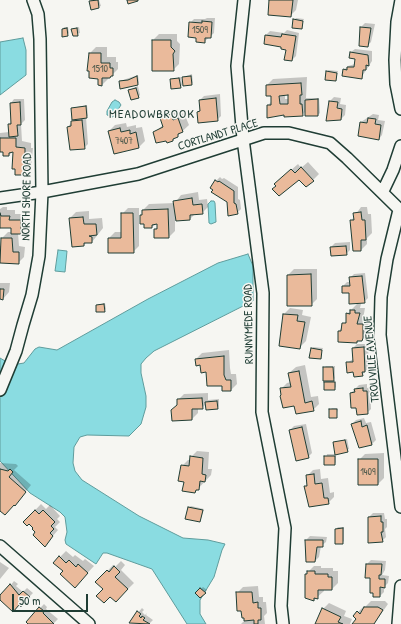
<!DOCTYPE html>
<style>
body{margin:0}
#map{position:relative;width:401px;height:624px;overflow:hidden;background:#f6f6f2;font-family:"Patrick Hand",sans-serif}
canvas{display:block}
.scale{position:absolute;left:12px;top:594px;width:76px;height:18px;box-sizing:border-box;border:2px solid #1f3d34;border-top:0;padding-left:5px;font-size:12px;line-height:14px;white-space:nowrap;color:#1f3d34;-webkit-text-stroke:3px #f6f6f2;paint-order:stroke}
</style>
<div id="map">
<canvas width="401" height="624"></canvas>
<div class="scale">50 m</div>
</div>
<script>
const ctx = document.querySelector('canvas').getContext('2d');
ctx.lineJoin = 'round';
function fill(path, color) { ctx.fillStyle = color; ctx.fill(path, 'evenodd'); }
const poly = rows => new Path2D(rows.map(r => 'M' + r).join(''));
function strokePath(path, color, width, dash) { ctx.strokeStyle = color; ctx.lineWidth = width; ctx.lineCap = dash ? 'butt' : 'round'; ctx.setLineDash(dash || []); ctx.stroke(path); }
function write(font, color, halo, rows, align = 'center') {
  ctx.font = font + ' "Patrick Hand",sans-serif'; ctx.lineWidth = 3; ctx.setLineDash([]); ctx.textBaseline = 'middle'; ctx.strokeStyle = halo; ctx.fillStyle = color; for (const [text, x, y, turn = 0] of rows) {
    ctx.save(); ctx.translate(x, y); ctx.rotate((+turn || 0) * Math.PI / 180); ctx.textAlign = isNaN(turn) ? turn : align; if (halo) ctx.strokeText(text, 0, 0); ctx.fillText(text, 0, 0); ctx.restore();
  }
}
const water = poly([
 [23,38,26,50,26,75,0,95,0,42,23,38],
 [115,100,119,102,121,105,113,117,107,115,107,111,112,102,115,100],
 [211,201,214,201,215,203,216,222,211,224,209,223,208,204,211,201],
 [58,250,67,251,65,272,55,271,58,250],
 [248,254,253,266,253,301,154,351,146,358,141,364,141,373,146,396,146,407,141,424,129,436,87,435,80,437,74,447,73,463,75,471,82,480,139,516,183,538,208,540,225,544,222,550,214,577,200,600,200,614,206,624,187,624,152,569,107,553,103,553,96,564,66,544,65,540,67,532,65,517,60,512,30,493,0,461,0,358,12,365,24,363,35,349,39,347,57,350,148,299,218,263,248,254]
]);
fill(water, '#8adce1');
strokePath(water, '#5f9c9c', 1);
fill(poly([
 [91,0,99,0,101,6,92,9,90,2],
 [271,0,298,0,296,10,290,16],
 [207,18,215,18,214,33,204,42,197,37,190,23,194,19,205,19],
 [296,18,304,19,301,28,294,20],
 [365,23,375,24,371,42,367,46,360,45,361,27],
 [64,27,68,27,69,33,67,35,63,29],
 [79,27,80,33,73,35,72,29],
 [287,30,299,33,296,56,292,60,287,49,282,46,265,43,266,35,270,31,284,33],
 [159,34,177,34,177,41,180,44,179,64,173,70,153,40],
 [96,47,107,47,107,57,116,57,116,62,118,62,118,69,102,85,90,53],
 [355,49,372,51,372,61,361,78,344,70,348,66,355,64,356,58,351,52],
 [328,70,338,71,336,80,327,72],
 [192,74,193,83,192,84,183,77],
 [138,75,139,83,137,85,120,81],
 [181,77,182,85,180,87,171,80],
 [307,77,306,98,319,98,320,113,318,115,306,111,302,115,285,114,268,105,272,101,272,95,267,85,273,79],
 [289,94,289,99,285,99,285,95],
 [138,86,140,95,138,97,129,90],
 [220,94,221,116,217,120,198,112,201,109,200,100,204,96],
 [334,97,341,98,340,104,346,105,345,115,341,119,330,101],
 [14,99,24,99,25,120,21,124,22,141,31,143,31,148,33,148,31,168,25,174,14,150,9,155,0,151,0,133,9,132,9,124,11,122,11,103],
 [87,105,88,116,86,117,88,144,84,148,68,127,73,120,72,108],
 [177,109,179,115,184,113,189,125,173,140,166,140,154,133,163,125,161,118,167,112],
 [373,114,379,115,378,120,385,121,382,135,379,139,359,135,361,122],
 [126,123,127,127,136,125,136,128,142,127,145,141,139,147,114,153,109,131,115,125],
 [308,162,319,174,313,180,299,178,277,186,282,178,298,164,301,168],
 [220,177,222,179,224,178,238,187,238,199,240,200,241,209,237,213,229,214,227,208,229,205,216,181],
 [198,192,199,200,207,199,208,207,202,213,195,214,190,219,175,221,175,231,169,237,155,237,155,229,158,227,158,223,152,227,141,216,143,213,143,210,149,204,175,203,181,195],
 [3,207,7,207,7,210,15,210,15,214,26,214,26,227,20,233,18,233,19,246,25,247,24,257,18,263,0,262,0,246,2,246,2,238,8,232,12,232,12,227,2,227,0,229,0,209],
 [361,207,367,207,368,214,371,214,372,233,367,238,367,244,361,250,352,240,351,221],
 [128,208,139,208,139,246,133,252,109,238,115,232,122,232,122,214],
 [89,211,89,219,102,218,103,228,92,242,87,242,84,245,70,218,76,212],
 [350,242,350,250,346,254,331,247,335,243],
 [294,269,317,269,317,299,311,305,288,305,288,275],
 [365,273,368,298,364,302,343,286,347,282,351,282,350,278,354,274],
 [0,283,10,283,9,292,3,299,0,298],
 [105,303,106,309,104,311,97,305],
 [357,304,361,304,360,308,365,308,363,319,369,319,368,334,357,342,339,331,347,320,347,314],
 [290,308,303,310,302,315,311,317,306,341,299,348,280,345,284,314],
 [357,344,368,344,369,367,362,375,354,371,347,363,353,359,353,348],
 [313,347,323,348,320,358,312,349],
 [229,350,230,368,231,374,236,374,237,384,231,390,207,371,196,359,202,353],
 [305,365,311,397,318,396,319,404,313,410,295,405,281,389,287,383,291,382,289,373,296,367],
 [326,366,335,366,335,378,333,381,336,381,336,387,334,389,325,382,327,380,324,368],
 [367,384,367,388,370,387,371,409,367,413,357,407,351,393,359,385],
 [208,393,208,400,219,399,219,406,218,408,206,404,202,408,198,408,198,413,192,419,173,420,178,405,178,400,184,394],
 [332,408,338,408,336,417,330,410],
 [364,418,366,423,371,422,376,440,372,444,352,424,356,420],
 [306,424,312,453,308,457,290,430,294,426],
 [347,439,349,449,336,453,336,462,335,464,325,464,327,454,336,454,334,443],
 [197,451,209,452,208,469,212,469,211,475,195,492,185,481,182,466,188,460,191,460,191,457],
 [384,453,384,478,378,484,359,460,365,454],
 [0,463,16,464,18,466,14,470,31,485,15,505,0,509],
 [320,469,321,479,328,478,330,493,334,492,334,497,328,503,305,487,308,484,307,476,313,470],
 [41,504,46,509,50,505,60,516,57,519,60,522,55,527,58,530,45,545,35,528,29,522,24,522],
 [191,506,204,509,200,521,189,507],
 [373,513,384,513,385,519,387,519,387,527,385,529,386,537,382,541,369,517],
 [338,527,344,527,344,541,342,543,336,529],
 [310,536,327,537,326,542,321,546,319,557,315,561,306,540],
 [66,551,73,557,75,555,83,561,85,559,94,566,81,580,64,571,60,557],
 [371,560,386,561,385,570,382,575,389,576,388,583,384,587,384,592,380,596,371,577,367,577,367,564],
 [121,561,125,565,121,570,134,583,116,601,97,582,113,565,115,567],
 [0,562,9,568,0,579],
 [314,566,321,566,321,568,333,568,333,571,338,571,338,583,332,589,324,589,324,591,314,600,306,574],
 [14,581,18,584,16,586,23,592,27,588,33,593,21,605,0,599],
 [258,586,259,597,263,597,263,602,266,602,267,613,264,616,265,624,241,624,245,620,237,593,243,587],
 [203,587,207,590,200,597,196,593],
 [371,601,385,601,388,604,374,624,353,624,357,619,354,616,364,606,365,607],
 [329,603,346,611,344,616,352,619,350,624,316,624,323,609],
 [44,604,47,607,46,609,58,619,53,624,29,624,27,622],
 [142,608,144,610,142,612,145,615,147,613,146,615,153,620,149,624,130,622]
]), '#0003');
const building = poly([
 [98,0,99,8,91,10,89,1,98,0],
 [127,0,138,0,138,1,128,4,127,0],
 [269,0,293,0,291,17,268,15,269,0],
 [293,19,303,21,302,29,292,28,293,19],
 [202,21,212,22,211,38,205,38,205,43,196,42,196,38,188,37,189,22,202,23,202,21],
 [360,27,371,28,368,47,359,46,360,27],
 [67,28,68,36,62,37,62,29,67,28],
 [77,28,78,36,73,36,71,29,77,28],
 [282,34,296,36,292,61,284,60,286,50,281,49,281,47,264,44,265,35,281,37,282,34],
 [152,40,171,40,171,47,175,51,173,54,174,71,152,71,152,40],
 [350,52,368,55,369,66,366,65,366,70,363,70,362,79,342,76,343,69,347,70,347,67,354,67,355,59,349,58,350,52],
 [89,53,101,53,101,63,110,63,110,68,113,68,113,76,111,76,110,78,102,78,102,86,98,85,98,79,89,78,89,71,87,71,89,53],
 [326,71,337,73,336,81,325,80,326,71],
 [137,76,138,85,120,89,119,81,128,80,137,76],
 [191,76,192,85,183,86,182,77,191,76],
 [179,78,181,88,171,89,170,79,179,78],
 [301,83,302,95,300,95,300,104,302,104,303,116,284,117,284,115,267,118,267,105,271,105,271,96,266,96,266,85,301,83],
 [288,95,288,104,280,104,279,96,288,95],
 [136,88,139,98,131,100,128,90,136,88],
 [216,98,218,121,198,123,197,112,200,111,199,100,216,98],
 [318,99,318,116,305,116,305,100,318,99],
 [329,101,338,102,337,108,342,109,341,120,326,121,329,101],
 [20,102,21,125,17,125,18,136,9,137,8,124,11,124,10,103,20,102],
 [86,106,87,118,72,120,71,108,86,106],
 [171,114,173,120,178,118,183,132,178,134,178,137,173,139,173,141,167,143,166,141,156,143,153,132,163,127,160,118,171,114],
 [368,118,376,119,375,124,381,125,379,140,358,136,360,122,367,123,368,118],
 [82,120,85,149,70,150,67,127,71,126,71,121,82,120],
 [120,128,121,132,130,130,130,134,136,132,139,148,114,154,108,131,120,128],
 [0,138,16,138,16,147,25,148,25,154,27,154,25,175,15,175,15,169,12,169,13,152,9,153,9,156,3,156,3,152,0,152,0,138],
 [301,167,314,181,306,187,299,180,279,196,272,189,276,186,274,184,291,169,295,173,301,167],
 [215,180,218,182,219,181,234,191,234,203,236,204,238,214,228,216,227,202,211,192,213,190,210,188,215,180],
 [192,198,193,205,202,204,203,214,190,215,190,220,176,221,173,201,192,198],
 [168,209,169,238,154,238,154,229,157,229,157,224,152,225,152,228,144,228,144,224,140,224,140,215,142,215,142,210,168,209],
 [361,212,362,220,365,220,366,240,361,240,361,251,353,251,350,220,354,220,353,213,361,212],
 [0,213,1,216,10,216,9,220,21,220,21,234,11,234,11,228,0,228,0,213],
 [121,213,133,213,134,253,108,253,108,238,121,238,121,213],
 [83,217,84,224,96,224,97,235,89,236,92,237,92,243,84,243,84,246,72,247,69,218,83,217],
 [1,238,12,238,13,252,19,252,19,264,0,263,1,238],
 [346,246,347,255,331,256,330,247,346,246],
 [311,274,312,306,287,306,287,275,311,274],
 [362,276,365,303,349,304,349,293,342,293,342,286,350,286,349,277,362,276],
 [0,289,4,289,3,300,0,299,0,289],
 [104,304,105,312,96,312,96,305,104,304],
 [350,310,355,310,355,313,360,313,357,324,363,324,363,338,362,341,357,341,357,343,338,342,338,331,341,331,342,323,346,323,346,313,350,314,350,310],
 [283,314,298,315,297,321,305,322,300,349,279,346,283,314],
 [364,347,365,372,362,372,363,376,354,377,353,372,347,373,346,362,353,362,352,348,364,347],
 [311,348,322,350,321,359,309,358,311,348],
 [224,356,224,375,226,380,231,380,231,391,222,391,222,386,207,386,206,372,201,373,200,365,196,366,195,359,224,356],
 [323,367,333,367,334,381,323,381,323,367],
 [299,371,305,403,312,401,314,411,296,414,294,406,283,408,280,396,281,395,280,388,291,387,288,373,299,371],
 [324,382,335,382,335,390,324,390,324,382],
 [363,388,363,391,367,391,368,414,357,415,356,408,351,408,350,393,355,392,354,389,363,388],
 [202,398,203,409,192,409,192,420,172,421,171,410,177,405,177,399,202,398],
 [217,401,218,409,206,410,205,402,217,401],
 [329,409,337,409,337,418,329,418,329,409],
 [361,421,362,427,367,425,372,445,359,448,351,424,361,421],
 [302,427,309,458,296,461,289,430,302,427],
 [345,440,348,452,335,455,333,442,345,440],
 [190,456,203,458,202,474,206,475,205,482,200,481,199,490,196,490,195,493,182,491,184,482,178,481,181,465,189,466,190,456],
 [324,456,335,456,335,465,324,465,324,456],
 [358,459,378,459,378,485,358,485,358,459],
 [0,469,8,471,10,469,13,472,9,477,26,492,15,506,14,505,5,515,0,511,0,469],
 [314,474,315,484,322,483,324,498,328,498,329,504,309,507,304,486,307,486,306,475,314,474],
 [188,507,203,510,200,522,185,519,188,507],
 [35,510,39,514,43,510,55,522,51,526,54,529,50,533,53,536,45,547,33,535,35,532,32,529,33,528,29,524,27,526,23,522,35,510],
 [381,516,381,522,383,522,383,532,381,532,383,542,368,543,368,517,381,516],
 [343,528,343,544,335,544,335,529,343,528],
 [305,540,323,540,323,547,317,547,315,562,306,562,305,540],
 [59,556,66,563,69,560,76,567,78,564,88,573,75,588,60,574,63,571,53,563,59,556],
 [366,564,382,564,381,575,379,575,379,579,385,579,385,588,380,587,380,597,373,597,373,593,370,593,370,578,365,578,366,564],
 [114,566,120,572,115,577,128,589,116,602,110,597,104,603,96,596,103,589,95,582,107,570,109,572,114,566],
 [307,571,315,571,315,574,328,574,328,577,332,577,332,590,318,590,318,599,314,598,314,601,305,598,305,574,307,574,307,571],
 [10,584,19,595,23,591,30,597,21,607,19,605,13,612,0,600,0,595,10,584],
 [200,588,206,593,200,598,195,593,200,588],
 [236,592,252,592,253,603,258,602,258,608,261,608,261,620,258,620,258,624,254,624,254,620,244,621,244,618,242,618,241,611,237,611,236,592],
 [39,607,44,611,43,613,54,624,28,624,26,622,39,607],
 [364,607,378,607,383,610,374,624,352,624,356,619,353,616,357,611,360,614,364,607],
 [322,608,341,617,338,622,343,624,315,624,322,608],
 [137,611,141,614,139,616,141,618,142,616,145,618,143,620,150,624,129,623,137,611]
]);
fill(building, '#eaba9b');
strokePath(building, '#1f3d34', 1);
const minor = poly([
 [244,0,237,66,243,139,263,293,262,412,285,528,281,606,283,624],
 [401,0,397,22,395,60,396,84,401,109],
 [383,191,393,170,401,146],
 [0,198,42,192,138,174,264,133,289,133,330,143,347,158,401,211],
 [399,210,387,259,381,297,380,335,401,507],
 [0,390,16,351,23,325,32,295,39,256,42,192,40,39,38,14,33,0],
 [0,546,89,624],
 [398,624,401,586]
]);
strokePath(minor, '#1f3d34', 14);
strokePath(minor, '#f6f6f2', 11);
write('10px', '#525c4e', null, [
 ["1509",200,30],
 ["1510",100,69],
 ["7407",124,141],
 ["1409",368,472]
]);
write('12px', '#1f3d34', '#f6f6f2', [
 ["CORTLANDT PLACE",218,135,-17],
 ["NORTH SHORE ROAD",27,197,-89],
 ["RUNNYMEDE ROAD",249,324,-91],
 ["TROUVILLE AVENUE",372,359,-95]
]);
ctx.letterSpacing = '1px';
write('13px', '#1f3d34', '#f6f6f2', [
 ["MEADOWBROOK",152,115]
]);
ctx.letterSpacing = '0px';
</script>
